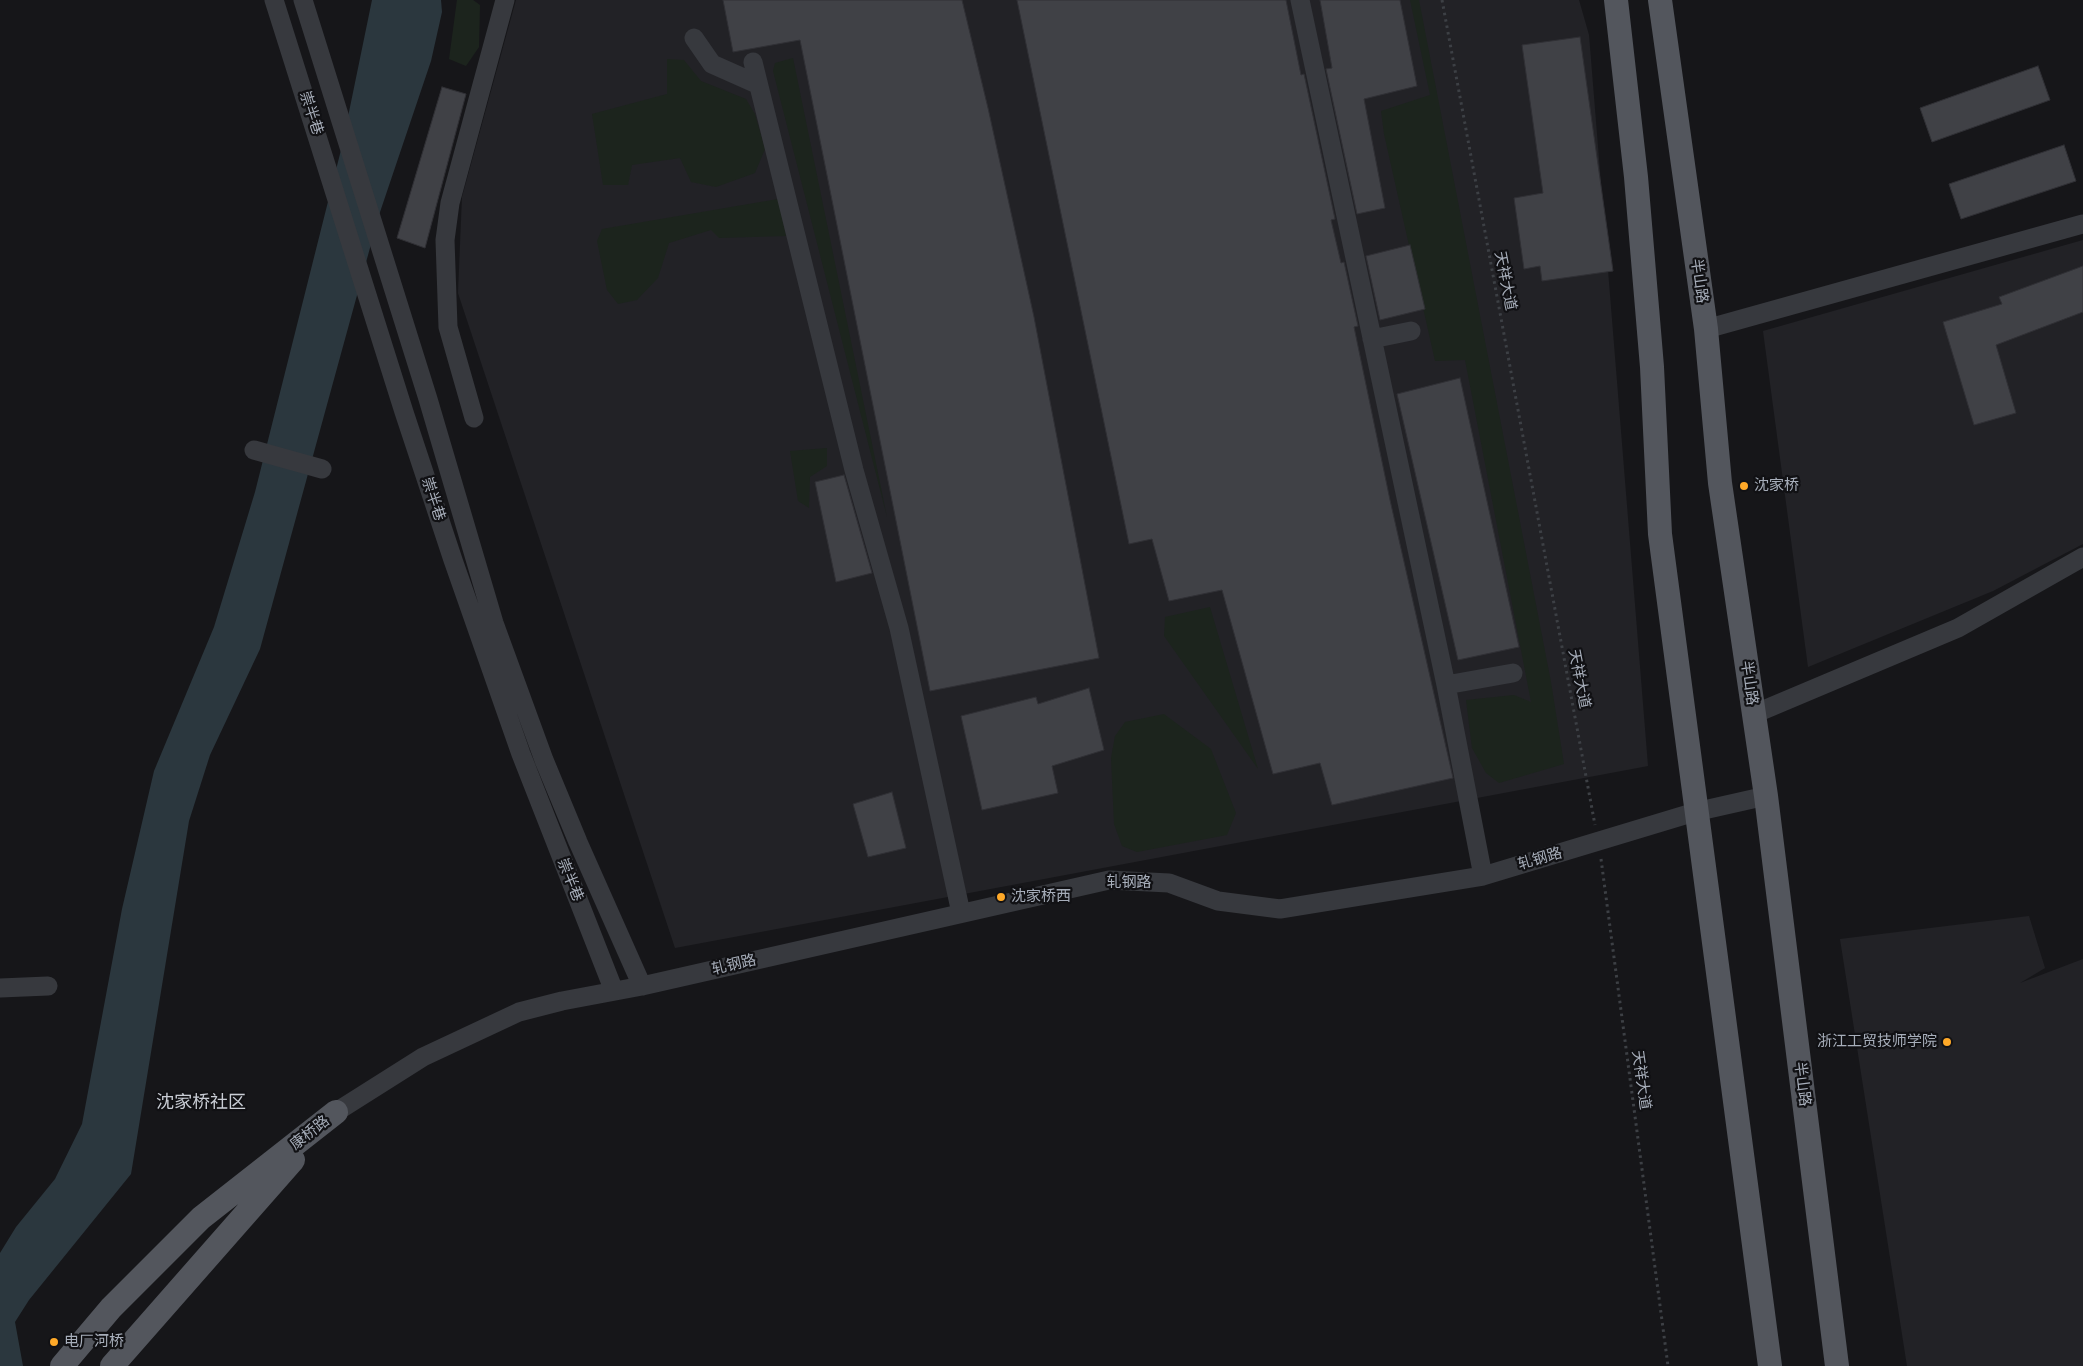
<!DOCTYPE html>
<meta charset="utf-8">
<style>
body{margin:0}
canvas{display:block;background:#161619}
</style>
<canvas width="2083" height="1366"></canvas>
<script>
const ctx = document.querySelector('canvas').getContext('2d');
ctx.lineJoin = 'round';
function fill(path, color) { ctx.fillStyle = color; ctx.fill(path, 'evenodd'); }
const poly = rows => new Path2D(rows.map(r => 'M' + r).join(''));
function strokePath(path, color, width, dash) { ctx.strokeStyle = color; ctx.lineWidth = width; ctx.lineCap = dash ? 'butt' : 'round'; ctx.setLineDash(dash || []); ctx.stroke(path); }
function write(font, color, halo, rows, align = 'center') {
  ctx.font = font + ' "PT Sans","Noto Sans SC",sans-serif'; ctx.lineWidth = 4.5; ctx.setLineDash([]); ctx.textBaseline = 'middle'; ctx.strokeStyle = halo; ctx.fillStyle = color; for (const [text, x, y, turn = 0] of rows) {
    ctx.save(); ctx.translate(x, y); ctx.rotate((+turn || 0) * Math.PI / 180); ctx.textAlign = isNaN(turn) ? turn : align; if (halo) ctx.strokeText(text, 0, 0); ctx.fillText(text, 0, 0); ctx.restore();
  }
}
fill(poly([
 [516,0,1579,0,1589,35,1648,766,675,948,458,293,462,197],
 [2083,240,2083,544,1993,591,1808,667,1763,331],
 [2029,916,2045,968,2020,983,2083,959,2083,1366,1907,1366,1840,939]
]), '#222226');
fill(poly([
 [457,0,473,0,480,5,479,47,466,66,449,59],
 [1410,0,1419,0,1551,682,1564,764,1499,783,1486,773,1472,748,1466,700,1514,695,1531,702,1465,360,1435,361,1384,134,1381,111,1430,95],
 [793,58,887,517,773,71,775,63],
 [667,59,684,60,701,81,746,99,755,114,765,149,755,173,716,187,691,182,680,158,632,165,628,185,603,185,592,114,667,94],
 [778,199,786,236,719,238,711,230,669,243,658,278,637,300,618,304,607,290,597,241,602,229],
 [827,448,827,466,810,477,809,508,798,501,790,451],
 [1210,607,1258,769,1164,636,1165,617],
 [1164,714,1211,749,1236,813,1227,835,1137,852,1122,846,1114,824,1111,758,1115,736,1125,722]
]), '#1c241d');
fill(poly([
 [372,0,441,0,442,12,431,61,379,215,260,649,210,755,189,821,131,1174,29,1300,15,1322,23,1366,0,1366,0,1253,16,1227,55,1179,82,1124,122,909,154,771,214,627,255,492,342,146]
]), '#2b373e');
const building = poly([
 [723,0,962,0,988,108,1034,317,1099,658,930,691,800,40,733,52,723,0],
 [1017,0,1286,0,1301,75,1304,74,1335,219,1331,220,1341,263,1344,262,1358,326,1354,327,1390,500,1453,778,1332,805,1320,763,1273,774,1222,590,1169,601,1152,539,1129,544,1017,0],
 [1320,0,1400,0,1417,86,1364,99,1385,208,1357,214,1326,69,1332,68,1320,0],
 [1580,37,1613,271,1542,281,1540,266,1524,269,1514,198,1543,193,1522,45,1580,37],
 [2038,66,2050,100,1932,142,1920,108,2038,66],
 [442,87,466,94,425,248,397,238,442,87],
 [2064,145,2076,181,1961,219,1949,184,2064,145],
 [1410,245,1425,309,1380,320,1366,256,1410,245],
 [2083,266,2083,312,1996,345,2016,413,1974,425,1943,322,2002,304,1999,297,2083,266],
 [1460,378,1519,647,1458,660,1397,394,1460,378],
 [844,475,872,573,836,582,815,482,844,475],
 [1089,688,1104,750,1052,766,1058,793,982,810,961,716,1036,697,1038,704,1089,688],
 [892,792,906,848,868,857,853,804,892,792]
]);
fill(building, '#404146');
strokePath(building, '#303035', 1);
strokePath(poly([
 [1442,0,1595,825],
 [1601,859,1668,1366]
]), '#3d4045', 3, [2.5, 4]);
strokePath(poly([
 [274,0,404,412,453,560,521,754,614,991],
 [303,0,428,399,494,623,544,760,578,842,642,986],
 [1300,0,1446,685,1483,876],
 [694,38,712,64,757,84],
 [753,62,854,470,899,628,961,913],
 [1706,329,2083,224],
 [1372,339,1411,331],
 [474,418,448,327,445,240,450,203,505,0],
 [254,450,322,469],
 [1446,685,1513,673],
 [1754,714,1958,628,2083,557],
 [0,988,48,986],
 [336,1112,423,1057,519,1012,562,1001,642,986,1109,880,1169,883,1218,901,1280,909,1483,876,1695,812,1766,796]
]), '#37393e', 19);
strokePath(poly([
 [1616,0,1636,177,1652,367,1660,534,1770,1366],
 [1660,0,1706,329,1720,483,1766,796,1837,1366],
 [62,1366,111,1308,201,1218,336,1112],
 [112,1366,293,1160]
]), '#53565d', 24);
for (const [x, y, r, color] of [
 [1744,486,5,"#ffa928"],
 [1001,897,5,"#ffa928"],
 [1947,1042,5,"#ffa928"],
 [54,1342,5,"#ffa928"]
]) { const dot = new Path2D(); dot.arc(x, y, r, 0, 2 * Math.PI); ctx.fillStyle = color; ctx.fill(dot); strokePath(dot, '#111114', 2); }
write('15px', '#a7aeba', '#111114', [
 ["崇半巷",311,113,72],
 ["天祥大道",1505,281,79],
 ["半山路",1699,281,82],
 ["崇半巷",433,499,72],
 ["天祥大道",1579,679,79],
 ["半山路",1749,683,82],
 ["轧钢路",1540,859,-16],
 ["崇半巷",570,880,68],
 ["轧钢路",1129,883],
 ["轧钢路",734,965,-13],
 ["天祥大道",1641,1080,82],
 ["半山路",1802,1084,83],
 ["康桥路",310,1133,-38]
]);
write('15px', '#a7aeba', '#111114', [
 ["沈家桥",1754,486],
 ["沈家桥西",1011,897],
 ["浙江工贸技师学院",1937,1042,"right"],
 ["电厂河桥",64,1342]
], 'left');
write('18px', '#c9cdd5', '#111114', [
 ["沈家桥社区",201,1103]
]);
</script>
